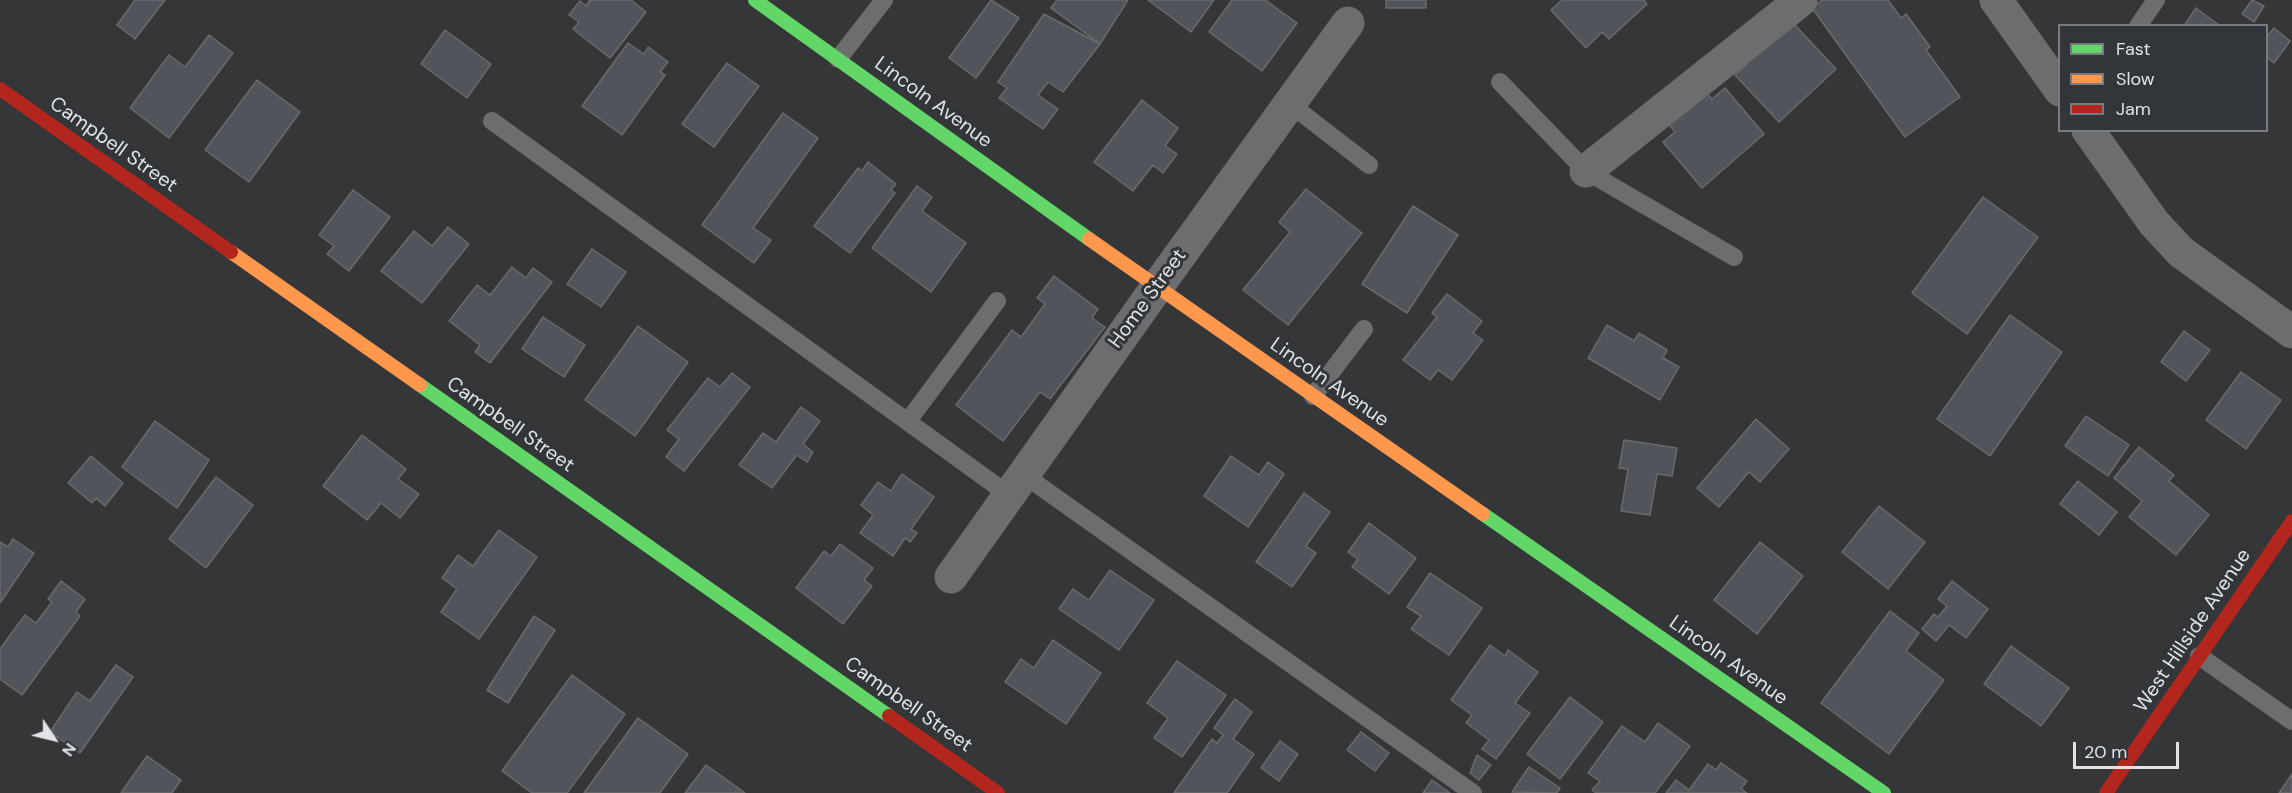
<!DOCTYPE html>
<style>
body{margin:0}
#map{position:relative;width:2292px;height:793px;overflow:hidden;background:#343638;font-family:"DM Sans",sans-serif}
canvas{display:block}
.legend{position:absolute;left:2058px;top:24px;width:210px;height:108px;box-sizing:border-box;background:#32353a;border:2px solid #787b7f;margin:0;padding:8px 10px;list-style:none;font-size:18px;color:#e1e3e6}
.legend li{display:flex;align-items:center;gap:12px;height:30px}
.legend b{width:30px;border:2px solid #787b7f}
.north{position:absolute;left:24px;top:709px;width:60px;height:60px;-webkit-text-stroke:4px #32353a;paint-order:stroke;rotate:125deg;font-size:16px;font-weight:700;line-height:24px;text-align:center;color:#e1e3e6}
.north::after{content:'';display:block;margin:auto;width:21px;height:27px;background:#e1e3e6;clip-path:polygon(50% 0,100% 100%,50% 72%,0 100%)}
.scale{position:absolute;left:2073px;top:742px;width:106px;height:27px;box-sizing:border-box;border:3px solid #e1e3e6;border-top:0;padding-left:8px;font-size:18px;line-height:21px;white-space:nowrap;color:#e1e3e6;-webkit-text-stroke:4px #32353a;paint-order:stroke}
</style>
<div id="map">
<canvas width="2292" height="793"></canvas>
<ul class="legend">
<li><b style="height:8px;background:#63d668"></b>Fast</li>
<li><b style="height:8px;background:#ff974d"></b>Slow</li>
<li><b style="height:8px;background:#b3261e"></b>Jam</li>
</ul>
<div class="north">N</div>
<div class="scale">20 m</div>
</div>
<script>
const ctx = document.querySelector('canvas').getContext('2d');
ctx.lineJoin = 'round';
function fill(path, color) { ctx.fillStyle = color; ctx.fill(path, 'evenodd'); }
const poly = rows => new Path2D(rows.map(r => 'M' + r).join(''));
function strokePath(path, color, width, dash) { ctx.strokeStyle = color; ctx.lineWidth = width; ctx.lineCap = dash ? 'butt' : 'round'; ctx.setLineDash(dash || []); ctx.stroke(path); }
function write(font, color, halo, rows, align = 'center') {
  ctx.font = font + ' "DM Sans",sans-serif'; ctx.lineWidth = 6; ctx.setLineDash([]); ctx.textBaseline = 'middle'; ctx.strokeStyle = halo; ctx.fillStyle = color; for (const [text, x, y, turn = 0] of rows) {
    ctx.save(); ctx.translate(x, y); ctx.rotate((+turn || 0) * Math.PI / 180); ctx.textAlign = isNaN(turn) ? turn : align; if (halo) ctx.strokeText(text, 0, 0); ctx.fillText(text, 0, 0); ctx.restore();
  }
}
const building = poly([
 [135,0,165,0,135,39,117,25,135,0],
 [590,0,631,0,646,12,610,58,573,29,579,22,569,15,580,1,586,6,590,0],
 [991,0,1019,18,976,78,949,58,991,0],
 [1057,0,1128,0,1100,44,1051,8,1057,0],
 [1148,0,1214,0,1191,32,1148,0],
 [1232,0,1265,0,1297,23,1262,71,1209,32,1232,0],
 [1386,0,1426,0,1426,8,1386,8,1386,0],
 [1562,0,1644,0,1647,4,1609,39,1602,32,1586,48,1551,10,1562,0],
 [1822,0,1888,0,1901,18,1906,14,1930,47,1926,50,1960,97,1905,137,1812,8,1822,0],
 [2252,0,2264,6,2254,22,2242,14,2252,0],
 [2196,8,2220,26,2184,26,2196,8],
 [1044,14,1100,44,1063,92,1048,82,1038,95,1058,109,1043,129,999,98,1007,88,998,82,1044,14],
 [1793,23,1836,69,1779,122,1735,75,1747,64,1741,57,1793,23],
 [2274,28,2290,41,2274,63,2266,57,2266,38,2274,28],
 [445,30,491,64,467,98,421,64,445,30],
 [209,35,233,53,169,138,130,108,169,55,185,67,209,35],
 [628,43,644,54,648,47,668,62,660,72,665,75,622,135,582,106,628,43],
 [727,63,759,86,714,147,682,124,727,63],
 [257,80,300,112,249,182,205,150,257,80],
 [1725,88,1764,134,1702,188,1663,142,1675,132,1667,122,1704,90,1712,99,1725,88],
 [1142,100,1178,128,1165,146,1177,154,1163,173,1153,165,1133,191,1094,162,1142,100],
 [783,113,818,138,753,228,771,240,754,263,702,225,783,113],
 [868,162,896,184,891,190,895,193,850,253,814,226,858,168,862,171,868,162],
 [917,186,932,197,922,211,966,243,931,292,872,248,917,186],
 [1306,189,1362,233,1288,325,1243,290,1290,232,1279,222,1306,189],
 [353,190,390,217,349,271,327,254,334,246,319,235,353,190],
 [1983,197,2038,237,1967,334,1912,293,1983,197],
 [1413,206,1458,235,1407,313,1362,284,1413,206],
 [448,227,469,244,422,303,381,271,414,231,432,246,448,227],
 [592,249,626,272,601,307,567,284,592,249],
 [512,267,526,278,533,268,552,282,490,363,475,352,480,345,449,321,477,285,490,295,512,267],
 [1054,276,1098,309,1092,318,1105,327,1050,399,1040,392,1003,441,956,405,1012,330,1021,337,1045,304,1037,298,1054,276],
 [1447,294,1482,321,1473,333,1483,340,1452,380,1438,370,1430,380,1403,360,1437,317,1432,313,1447,294],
 [2010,315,2062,352,1990,456,1937,419,2010,315],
 [543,317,585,345,564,377,522,349,543,317],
 [1607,325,1634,341,1639,333,1667,350,1663,358,1679,367,1660,400,1588,358,1607,325],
 [638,326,688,362,635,436,585,400,638,326],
 [2184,331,2210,350,2186,381,2161,362,2184,331],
 [2241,372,2281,400,2246,449,2206,420,2241,372],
 [732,373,750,387,684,471,666,457,679,439,667,430,708,378,720,387,732,373],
 [801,407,820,421,803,444,813,452,807,462,797,455,772,488,739,465,763,433,776,442,801,407],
 [2086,416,2129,445,2108,476,2065,446,2086,416],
 [1756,419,1789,449,1760,482,1749,472,1719,507,1697,488,1756,419],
 [155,421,209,460,177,508,122,467,155,421],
 [362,435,406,469,398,479,419,494,400,518,381,503,367,520,323,486,362,435],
 [1624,440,1677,448,1672,476,1657,474,1650,515,1621,511,1628,469,1619,468,1624,440],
 [2139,447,2174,475,2169,481,2209,515,2176,555,2129,517,2142,501,2114,478,2139,447],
 [91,456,123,483,105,506,96,498,92,503,68,483,91,456],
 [1231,456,1259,475,1268,462,1284,474,1248,527,1204,496,1231,456],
 [902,474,934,497,911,529,917,533,910,542,905,538,893,556,860,533,873,515,861,505,878,482,891,491,902,474],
 [216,477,253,505,206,568,169,539,216,477],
 [2078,481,2117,512,2099,535,2060,504,2078,481],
 [1304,493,1330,512,1306,546,1316,553,1292,587,1256,562,1304,493],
 [1879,506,1925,542,1888,589,1842,552,1879,506],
 [1369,523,1416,558,1389,594,1352,567,1358,559,1348,552,1369,523],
 [499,530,537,557,479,639,441,612,457,589,442,578,458,555,473,566,499,530],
 [13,539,34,553,0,603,0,542,8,547,13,539],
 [1760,542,1803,576,1757,634,1714,600,1760,542],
 [840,544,873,568,864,580,872,586,843,624,796,588,824,551,831,556,840,544],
 [1110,570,1154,600,1119,650,1059,609,1073,589,1089,600,1110,570],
 [1430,573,1482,608,1449,655,1411,629,1421,616,1407,607,1430,573],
 [61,581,85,599,76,612,80,616,22,695,0,679,0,649,25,615,36,623,52,602,48,599,61,581],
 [1952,581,1988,609,1966,638,1949,625,1936,641,1922,629,1934,614,1938,617,1947,606,1938,599,1952,581],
 [1890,611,1919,633,1906,651,1944,680,1889,754,1821,703,1890,611],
 [534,616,555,630,508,703,487,690,534,616],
 [1053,640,1101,673,1066,724,1005,682,1021,659,1034,668,1053,640],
 [1490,645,1505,656,1508,650,1538,672,1515,703,1530,713,1496,759,1482,749,1489,740,1466,723,1472,715,1451,700,1490,645],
 [2011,646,2069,688,2041,726,1984,684,2011,646],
 [1177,661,1226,695,1182,757,1154,738,1168,718,1147,703,1177,661],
 [116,665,133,677,80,753,50,732,77,692,90,701,116,665],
 [572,675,625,714,567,793,532,793,502,771,572,675],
 [1570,697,1603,722,1560,779,1527,754,1570,697],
 [1235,699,1252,712,1233,739,1254,754,1227,793,1174,793,1212,739,1217,743,1223,735,1214,728,1235,699],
 [638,718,688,754,660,793,584,793,638,718],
 [1658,723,1690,746,1655,793,1596,793,1592,790,1600,781,1588,773,1622,726,1645,742,1658,723],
 [1361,732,1389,753,1375,771,1347,750,1361,732],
 [1280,741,1298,754,1279,781,1261,768,1280,741],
 [1477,755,1491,765,1479,780,1470,773,1477,755],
 [147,756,181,780,172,793,121,793,147,756],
 [1721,763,1747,781,1741,789,1747,793,1666,793,1676,780,1689,790,1708,764,1716,770,1721,763],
 [706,765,745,793,685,793,706,765],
 [1529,767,1560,788,1557,793,1512,792,1529,767],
 [2292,774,2292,793,2279,793,2292,774],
 [1432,780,1450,793,1423,793,1432,780]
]);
fill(building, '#51555b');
strokePath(building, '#696a6c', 1.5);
strokePath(poly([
 [2138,26,2156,0],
 [838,59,884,0],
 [1500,82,1586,171,1734,257],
 [1290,104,1369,165],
 [492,121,1009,495],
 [1313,396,1364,329],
 [908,421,997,301],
 [1024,475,1473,793],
 [2199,656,2292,721]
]), '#6b6d6e', 18);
strokePath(poly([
 [1996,0,2060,90],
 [2088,130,2154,223,2181,252,2292,332],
 [1586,171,1801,0],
 [951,577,1157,287,1348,23]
]), '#6b6d6e', 33);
strokePath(poly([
 [755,0,1089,239],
 [420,385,889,716],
 [1483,514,1884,793]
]), '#63d668', 14);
strokePath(poly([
 [1089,239,1483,514],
 [231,252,420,385]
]), '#ff974d', 14);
strokePath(poly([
 [0,89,231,252],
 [889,716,998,793],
 [2106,793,2292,521]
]), '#b3261e', 14);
write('20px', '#e1e3e6', '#32353a', [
 ["Lincoln Avenue",933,103,36],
 ["Campbell Street",113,145,35],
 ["Home Street",1148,299,-54],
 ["Lincoln Avenue",1329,383,35],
 ["Campbell Street",510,425,35],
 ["West Hillside Avenue",2193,631,-56],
 ["Lincoln Avenue",1728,661,35],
 ["Campbell Street",908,705,35]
]);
</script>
